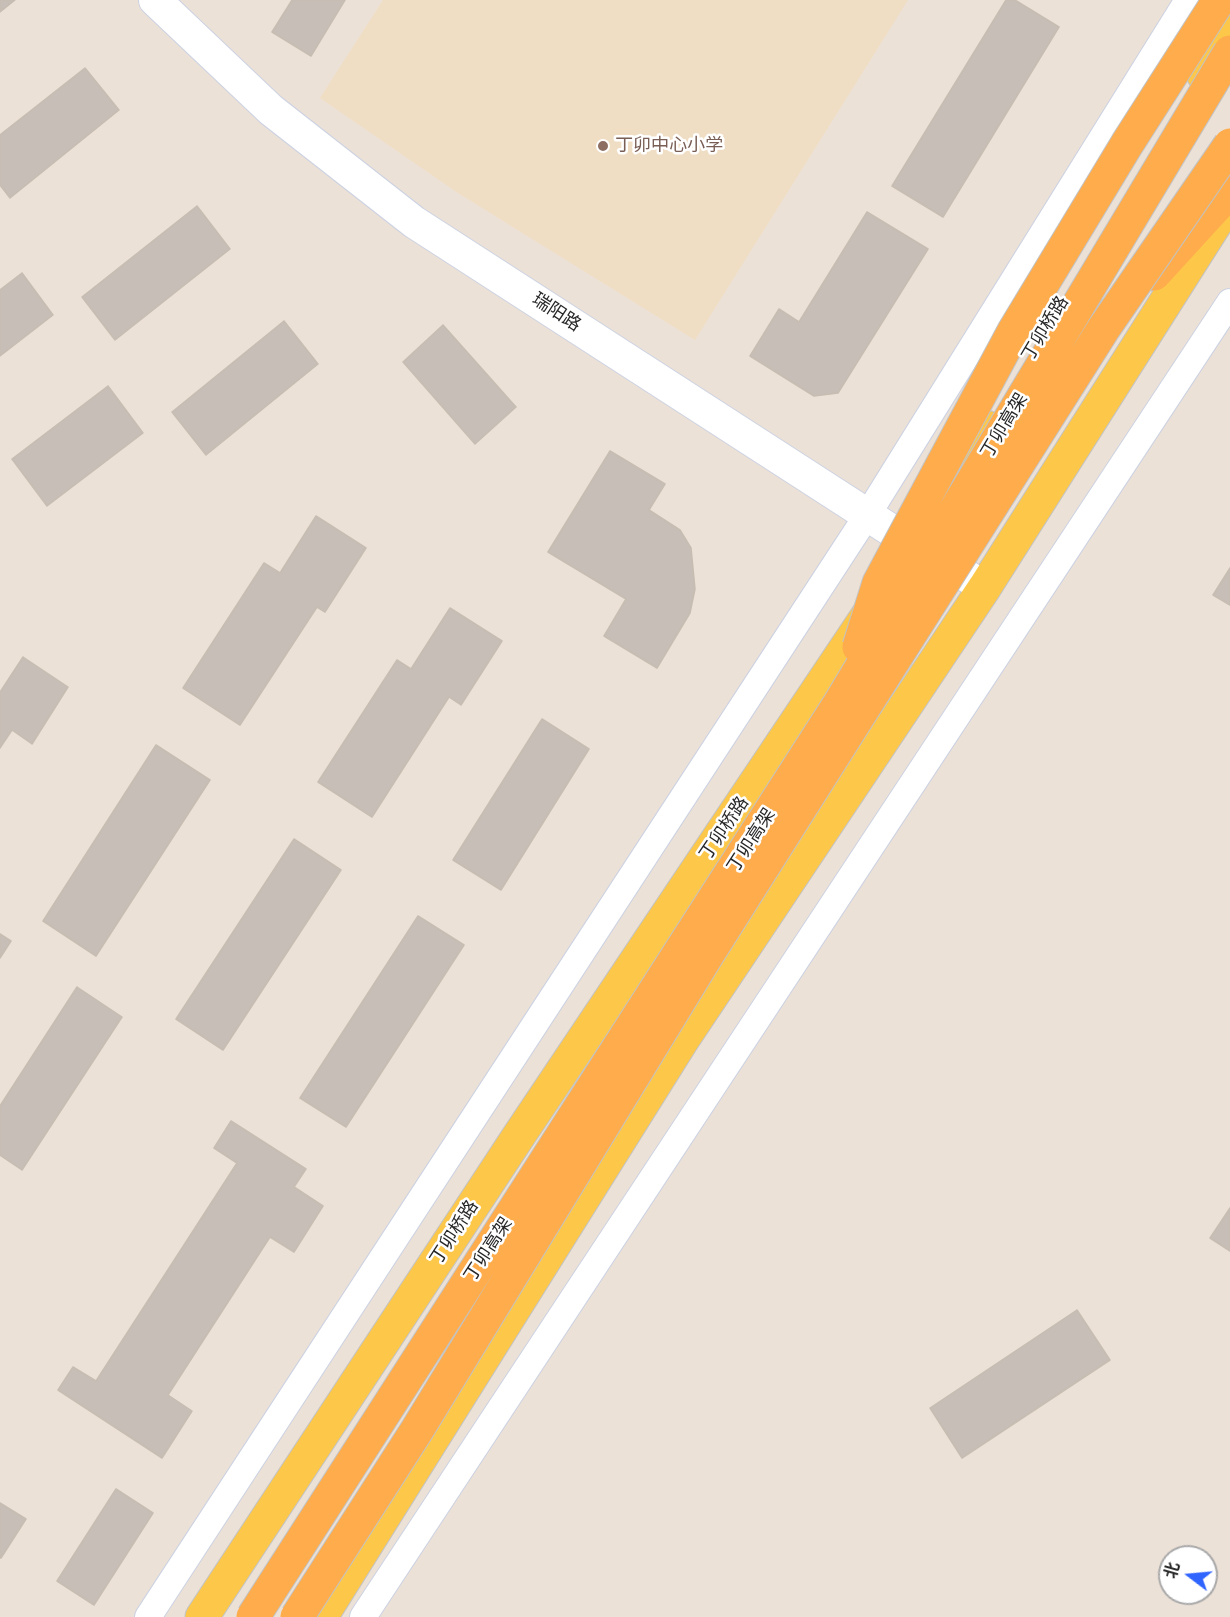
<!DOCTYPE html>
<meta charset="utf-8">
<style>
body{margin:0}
#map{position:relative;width:1230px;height:1617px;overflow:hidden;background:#ece1d7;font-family:Roboto,"Noto Sans SC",sans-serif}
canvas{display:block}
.north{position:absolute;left:1158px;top:1545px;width:60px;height:60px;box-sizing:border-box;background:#fff;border:2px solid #a9a9a9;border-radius:50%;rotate:286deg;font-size:16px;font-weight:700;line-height:24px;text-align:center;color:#272727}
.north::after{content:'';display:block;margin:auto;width:21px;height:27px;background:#3064ff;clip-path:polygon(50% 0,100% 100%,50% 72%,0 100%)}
</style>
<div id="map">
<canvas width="1230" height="1617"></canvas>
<div class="north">北</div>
</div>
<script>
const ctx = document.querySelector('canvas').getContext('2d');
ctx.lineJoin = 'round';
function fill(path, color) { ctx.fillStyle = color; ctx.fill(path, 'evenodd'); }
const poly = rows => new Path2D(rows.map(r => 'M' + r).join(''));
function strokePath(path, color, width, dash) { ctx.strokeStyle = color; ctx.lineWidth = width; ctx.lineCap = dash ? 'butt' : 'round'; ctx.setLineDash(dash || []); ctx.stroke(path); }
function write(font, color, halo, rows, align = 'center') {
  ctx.font = font + ' Roboto,"Noto Sans SC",sans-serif'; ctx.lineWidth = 5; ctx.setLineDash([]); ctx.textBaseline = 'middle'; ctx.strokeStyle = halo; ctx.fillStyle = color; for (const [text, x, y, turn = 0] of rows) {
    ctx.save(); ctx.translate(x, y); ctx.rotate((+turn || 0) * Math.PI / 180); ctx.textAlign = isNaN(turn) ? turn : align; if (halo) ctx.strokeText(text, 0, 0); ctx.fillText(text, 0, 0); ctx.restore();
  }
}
fill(poly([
 [383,0,908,0,695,340,458,193,320,98]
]), '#f0dec4');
const building = poly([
 [0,0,15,0,0,12,0,0],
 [292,0,345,0,311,56,272,32,292,0],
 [1006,0,1015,0,1059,27,943,217,892,186,1006,0],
 [85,68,119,110,10,198,0,185,0,135,85,68],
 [197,206,230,249,115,340,82,297,197,206],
 [867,212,928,249,838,393,814,396,750,356,779,309,799,322,867,212],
 [22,273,53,315,0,356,0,290,22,273],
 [284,321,318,364,206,455,172,412,284,321],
 [443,325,516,407,475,444,403,362,443,325],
 [108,386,143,433,47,506,12,459,108,386],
 [610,451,665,484,649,510,680,530,691,548,695,589,690,613,657,668,604,636,626,599,548,552,610,451],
 [316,516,366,548,325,612,317,607,240,725,183,688,264,563,280,573,316,516],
 [1230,568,1230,605,1213,595,1230,568],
 [450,608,502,641,461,705,449,697,372,817,318,782,397,660,411,669,450,608],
 [23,657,68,687,32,744,12,730,0,748,0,692,23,657],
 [542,719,589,749,501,890,453,860,542,719],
 [156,745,210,780,96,956,43,921,156,745],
 [294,839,341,870,223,1050,176,1019,294,839],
 [418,916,464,945,346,1127,300,1098,418,916],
 [0,934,11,941,0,958,0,934],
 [77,987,122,1017,22,1170,0,1155,0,1106,77,987],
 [231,1121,306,1169,294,1187,323,1206,294,1252,270,1237,168,1395,192,1411,162,1458,58,1390,73,1367,96,1381,237,1163,214,1148,231,1121],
 [1230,1208,1230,1251,1210,1238,1230,1208],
 [1077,1310,1110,1360,962,1458,930,1408,1077,1310],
 [116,1489,153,1513,94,1605,57,1581,116,1489],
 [0,1503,26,1519,1,1558,0,1558,0,1503]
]);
fill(building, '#c6beb7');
strokePath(building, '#c7bdb1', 1.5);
const minor = poly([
 [148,1617,868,514,1188,0],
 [363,1617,1230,302]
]);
const tertiary = poly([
 [155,0,271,110,414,222,914,545,985,587]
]);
const primary = poly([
 [1203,74,1230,29],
 [921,534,986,427],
 [202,1617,520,1134,868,615],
 [321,1617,683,1039,985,587,1224,210]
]);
const trunk = poly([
 [1154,274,1230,191]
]);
strokePath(minor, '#ccd2e2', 28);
strokePath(tertiary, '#ccd2e2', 34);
strokePath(primary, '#c3c3c3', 35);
strokePath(trunk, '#c3c3c3', 35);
strokePath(minor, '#fff', 26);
strokePath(tertiary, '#fff', 32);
strokePath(primary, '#fdc84a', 33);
strokePath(trunk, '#feac4c', 33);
const trunkBridge = poly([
 [859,647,879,583,1014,331,1127,144,1219,0],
 [253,1617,840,703,1230,52],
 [297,1617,417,1430,706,957,1104,328,1230,145]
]);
strokePath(trunkBridge, '#c3c3c3', 35, []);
strokePath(trunkBridge, '#feac4c', 33);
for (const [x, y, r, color] of [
 [603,146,6,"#8d6e63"]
]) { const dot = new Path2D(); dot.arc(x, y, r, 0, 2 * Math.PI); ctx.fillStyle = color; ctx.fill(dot); strokePath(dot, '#fff', 2); }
write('18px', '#785e54', '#fff', [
 ["丁卯中心小学",615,146]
], 'left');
write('18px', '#272727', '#fff', [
 ["瑞阳路",556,313,33],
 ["丁卯桥路",1046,329,-59],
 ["丁卯高架",1005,426,-59],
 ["丁卯桥路",725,829,-56],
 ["丁卯高架",752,841,-57],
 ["丁卯桥路",455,1233,-57],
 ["丁卯高架",489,1250,-57]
]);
</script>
